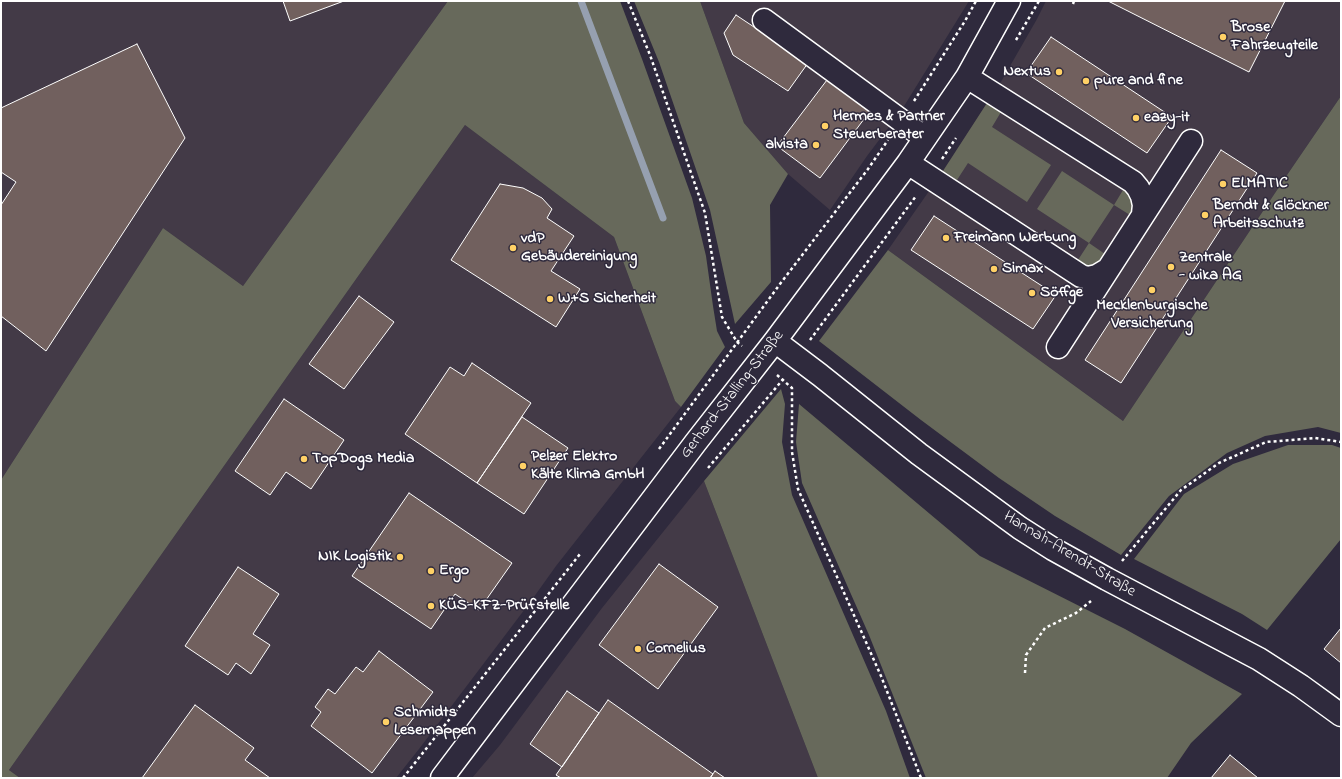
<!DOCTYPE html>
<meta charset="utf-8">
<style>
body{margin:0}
#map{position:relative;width:1342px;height:779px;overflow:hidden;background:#2f2a3d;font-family:"Indie Flower",sans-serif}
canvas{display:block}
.frame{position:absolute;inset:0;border:2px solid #fff;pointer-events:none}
</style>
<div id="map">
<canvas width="1342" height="779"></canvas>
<div class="frame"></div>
</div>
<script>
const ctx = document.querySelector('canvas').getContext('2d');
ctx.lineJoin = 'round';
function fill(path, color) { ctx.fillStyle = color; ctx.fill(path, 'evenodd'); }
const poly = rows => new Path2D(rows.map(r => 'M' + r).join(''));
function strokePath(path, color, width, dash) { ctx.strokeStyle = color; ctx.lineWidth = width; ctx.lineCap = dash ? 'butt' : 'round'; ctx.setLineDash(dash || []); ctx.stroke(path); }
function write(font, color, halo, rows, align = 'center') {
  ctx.font = font + ' "Indie Flower",sans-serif'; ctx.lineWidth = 3; ctx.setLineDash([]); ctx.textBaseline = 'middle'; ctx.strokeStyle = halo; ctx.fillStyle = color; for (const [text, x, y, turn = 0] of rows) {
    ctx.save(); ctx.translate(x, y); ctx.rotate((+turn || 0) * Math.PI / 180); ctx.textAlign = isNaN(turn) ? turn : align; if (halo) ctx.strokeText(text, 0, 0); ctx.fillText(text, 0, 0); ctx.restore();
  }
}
fill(poly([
 [1,1,448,1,243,286,163,228,1,480],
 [700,1,969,1,901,111,867,156,830,210,788,174,744,123],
 [1046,1,1341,1,1341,96,1287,175,1123,421,888,250,943,171,1002,80,1037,19],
 [465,125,614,237,675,401,681,407,556,566,531,601,419,749,396,778,20,778,9,770],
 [704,481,818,778,472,778,500,745,602,608]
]), '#433a47');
fill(poly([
 [448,1,620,1,642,59,692,198,706,256,713,306,717,331,725,347,681,407,675,401,614,237,465,125,9,770,20,778,1,778,1,480,163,228,243,286],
 [634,1,700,1,744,123,788,174,770,205,771,282,735,324,710,210,659,62],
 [1341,96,1341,433,1318,427,1265,436,1227,453,1169,496,1121,555,1055,516,999,478,921,420,819,341,888,250,1123,421,1287,175],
 [987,103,1001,112,992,127,1051,165,1027,202,968,163,957,180,943,171],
 [1062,171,1114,205,1123,190,1139,201,1130,215,1114,205,1089,243,1105,254,1094,271,1078,260,1089,243,1037,209],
 [781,389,785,404,782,442,792,495,886,711,910,778,818,778,704,481],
 [799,404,980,556,1125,629,1242,694,1191,743,1167,778,926,778,869,635,802,483,796,442],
 [1288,445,1332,445,1341,448,1341,539,1267,630,1242,614,1134,559,1184,494,1233,464]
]), '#67695b');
strokePath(poly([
 [581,1,663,218]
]), '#96a0b0', 7);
const building = poly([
 [283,1,344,1,290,21,283,1],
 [1108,1,1285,1,1249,72,1108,1],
 [736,15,808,63,788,91,733,55,724,33,736,15],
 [1051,37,1172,117,1147,153,1026,73,1051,37],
 [137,44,185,138,46,351,1,316,1,205,16,182,1,172,1,108,137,44],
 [830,76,873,107,820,178,777,146,830,76],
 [1221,150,1257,173,1121,383,1085,360,1221,150],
 [500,184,523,188,542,198,552,209,547,218,574,236,551,271,580,289,556,327,451,260,500,184],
 [934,216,1056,295,1033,329,911,250,934,216],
 [359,296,394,322,344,389,309,364,359,296],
 [472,363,531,403,477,483,405,434,450,367,464,376,472,363],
 [284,399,344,440,311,489,286,472,270,495,235,471,284,399],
 [522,417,568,448,524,514,477,483,522,417],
 [409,493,512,563,479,610,455,594,431,629,352,576,409,493],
 [659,564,718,607,658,689,599,645,659,564],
 [238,567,279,594,253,634,270,645,251,674,236,663,228,675,185,646,238,567],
 [1341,628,1341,663,1324,649,1341,628],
 [379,651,433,692,372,773,311,726,321,712,315,707,328,689,335,694,356,667,363,672,379,651],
 [567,691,599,713,562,767,530,744,567,691],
 [608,700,713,774,710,778,561,778,556,775,608,700],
 [195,705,254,748,245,760,270,778,142,778,195,705],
 [1230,755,1258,778,1211,778,1230,755],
 [715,771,725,778,710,778,715,771]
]);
fill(building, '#71605e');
strokePath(building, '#fff', 1);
const minor = poly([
 [764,20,925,138],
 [967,77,1133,182,1138,188,1142,196,1144,205,1143,214],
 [908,163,1081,276,1088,278,1097,276,1107,270],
 [775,341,820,375,919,454,1020,528,1053,549,1107,579,1259,659,1301,686,1341,715],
 [1058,347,1191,141],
 [442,778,696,442,775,341,908,163,967,77,1009,1]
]);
strokePath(minor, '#fff', 25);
strokePath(poly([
 [628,1,650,55,705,213,722,317,737,342,742,346],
 [1073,4,1074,1],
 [1016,40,1039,1],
 [914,101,965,21,976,1],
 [942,159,956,138],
 [810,340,916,196],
 [777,375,792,388,792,452,798,489,881,676,921,778],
 [659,449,780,284,868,169,888,140],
 [708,468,785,377],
 [1122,561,1181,490,1219,463,1266,442,1315,438,1341,442],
 [1025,673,1026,655,1045,628,1076,613,1091,601],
 [403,778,580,554]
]), '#fff', 2.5, [3, 3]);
strokePath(minor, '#2f2a3d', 22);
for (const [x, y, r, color] of [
 [1223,37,4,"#ffd166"],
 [1059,72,4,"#ffd166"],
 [1086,81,4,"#ffd166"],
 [1136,118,4,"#ffd166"],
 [825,126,4,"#ffd166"],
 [816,145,4,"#ffd166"],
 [1223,184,4,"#ffd166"],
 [1205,215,4,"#ffd166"],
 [946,238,4,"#ffd166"],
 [513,248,4,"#ffd166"],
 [1171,267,4,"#ffd166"],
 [994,269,4,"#ffd166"],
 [1152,290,4,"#ffd166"],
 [1032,293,4,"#ffd166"],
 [550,299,4,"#ffd166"],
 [304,459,4,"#ffd166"],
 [523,466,4,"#ffd166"],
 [400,557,4,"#ffd166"],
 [431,571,4,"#ffd166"],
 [431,606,4,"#ffd166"],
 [638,649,4,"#ffd166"],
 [386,722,4,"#ffd166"]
]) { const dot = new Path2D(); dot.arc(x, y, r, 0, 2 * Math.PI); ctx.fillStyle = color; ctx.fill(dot); strokePath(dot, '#2f2a3d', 1.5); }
write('bold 16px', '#fff', '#2f2a3d', [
 ["Brose",1231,28],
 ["Fahrzeugteile",1231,46],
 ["Nextus",1051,72,"right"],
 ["pure and fine",1094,81],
 ["Hermes & Partner",833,117],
 ["Steuerberater",833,135],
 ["eazy-it",1144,118],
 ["alvista",808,145,"right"],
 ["ELMATIC",1231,184],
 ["Berndt & Glöckner",1213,206],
 ["Arbeitsschutz",1213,224],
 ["Freimann Werbung",954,238],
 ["vdP",521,239],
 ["Gebäudereinigung",521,257],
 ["Zentrale",1179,258],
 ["- wika AG",1179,276],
 ["Simax",1002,269],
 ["Söffge",1040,293],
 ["W+S Sicherheit",558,299],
 ["Mecklenburgische",1152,306,"center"],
 ["Versicherung",1152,324,"center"],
 ["Pelzer Elektro",531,457],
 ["Kälte Klima GmbH",531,475],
 ["TopDogs Media",312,459],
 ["NIK Logistik",392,557,"right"],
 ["Ergo",439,571],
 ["KÜS-KFZ-Prüfstelle",439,606],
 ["Cornelius",646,649],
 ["Schmidts",394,713],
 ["Lesemappen",394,731]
], 'left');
write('16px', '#fff', '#2f2a3d', [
 ["Gerhard-Stalling-Straße",733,395,-52],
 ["Hannah-Arendt-Straße",1069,555,31]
]);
</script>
